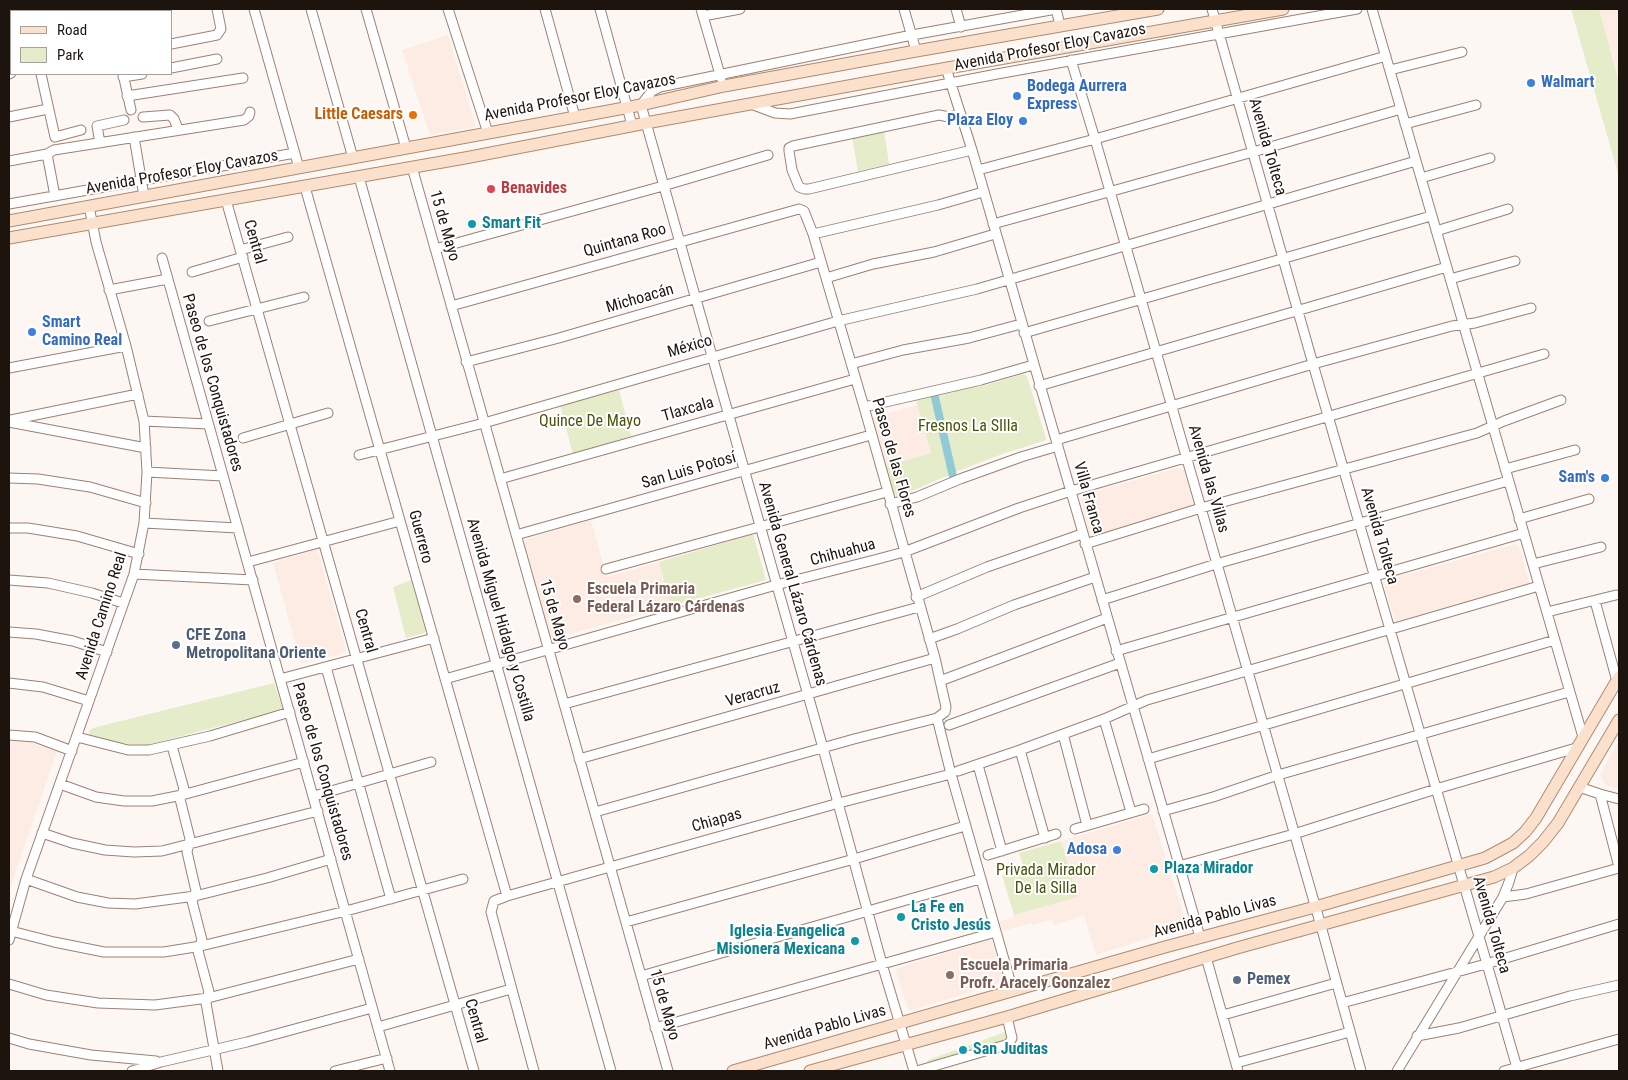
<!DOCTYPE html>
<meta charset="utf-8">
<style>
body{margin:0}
#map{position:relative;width:1628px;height:1080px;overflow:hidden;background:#fdf7f3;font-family:"Roboto Condensed",sans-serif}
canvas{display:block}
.frame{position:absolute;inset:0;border:10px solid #1e140e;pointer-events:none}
.legend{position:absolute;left:10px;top:10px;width:162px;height:65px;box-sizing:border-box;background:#fff;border:1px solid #a5a19f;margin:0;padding:6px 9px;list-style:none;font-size:15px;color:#1e140e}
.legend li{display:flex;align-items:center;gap:10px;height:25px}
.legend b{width:25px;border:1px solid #a5a19f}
</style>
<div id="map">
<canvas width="1628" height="1080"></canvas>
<div class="frame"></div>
<ul class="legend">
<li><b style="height:6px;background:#fbe1cb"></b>Road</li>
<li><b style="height:14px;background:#e4ecc9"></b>Park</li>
</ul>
</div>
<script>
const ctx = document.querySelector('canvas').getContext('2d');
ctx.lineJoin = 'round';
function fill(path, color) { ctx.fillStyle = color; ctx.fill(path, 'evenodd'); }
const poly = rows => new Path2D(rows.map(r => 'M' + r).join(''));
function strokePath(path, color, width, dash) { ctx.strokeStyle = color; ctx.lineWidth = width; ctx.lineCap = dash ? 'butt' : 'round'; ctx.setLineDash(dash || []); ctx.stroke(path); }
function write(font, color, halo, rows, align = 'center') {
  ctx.font = font + ' "Roboto Condensed",sans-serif'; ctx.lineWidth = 4; ctx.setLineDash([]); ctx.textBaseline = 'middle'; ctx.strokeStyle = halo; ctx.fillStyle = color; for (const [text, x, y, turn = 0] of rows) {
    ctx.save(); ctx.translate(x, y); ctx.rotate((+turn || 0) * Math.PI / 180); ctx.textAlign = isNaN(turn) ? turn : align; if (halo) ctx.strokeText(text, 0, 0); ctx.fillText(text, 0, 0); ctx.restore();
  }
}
fill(poly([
 [1599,9,1619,9,1619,78],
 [448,35,476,127,430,135,402,50],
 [917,405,931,453,885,467,873,418],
 [1178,468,1184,471,1194,504,1191,509,1096,536,1089,533,1081,499,1083,495],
 [591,520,607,577,659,562,671,606,555,638,551,636,524,543,527,539],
 [1516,544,1519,547,1529,582,1527,584,1397,621,1395,620,1384,585,1386,580],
 [317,549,346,650,344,653,301,664,273,563],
 [9,738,26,741,57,751,9,891],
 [1619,741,1619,789,1605,785,1600,774],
 [1152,814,1187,926,1096,955,1084,915,1054,925,1052,920,1032,925,1031,923,1003,931,999,922,1012,918,1014,915,1078,897,1061,841],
 [991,939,1004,982,909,1011,895,969]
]), '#fcece4');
fill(poly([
 [1571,9,1599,9,1619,81,1619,177],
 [884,129,889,164,858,171,852,137],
 [1023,374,1027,376,1046,439,1044,441,1005,453,958,471,917,489,897,496,893,494,885,467,931,453,915,397,987,385],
 [619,390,631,436,573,454,560,405],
 [753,534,766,580,671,606,659,562],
 [414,579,427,629,424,633,406,638,393,587],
 [274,683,282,707,278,711,147,745,118,743,91,738,89,734,90,730,93,728],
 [1061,841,1078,897,1014,915,1002,875,1024,869,1019,853],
 [1005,1032,1008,1041,926,1065,928,1060]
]), '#e4ecc9');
strokePath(poly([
 [934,393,954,481]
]), '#90cad5', 8);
const minor = poly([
 [254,9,299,168],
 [311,9,353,158],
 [366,9,406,148],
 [448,9,488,133],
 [545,9,575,117],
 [600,9,632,125],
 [701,9,721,78],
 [904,9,916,51],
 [956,9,961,27],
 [1056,9,1060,25],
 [1212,9,1313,364,1518,1071],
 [1372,9,1583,737],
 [123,11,136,9],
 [703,16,740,9],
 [9,31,11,31],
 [171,44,217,35,221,29,217,9],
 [1071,60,1095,139,1321,926,1361,1071],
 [171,68,217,59],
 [946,68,972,150,1200,937],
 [1390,70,1462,52],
 [9,74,11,73],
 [41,74,55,137],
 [123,74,131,110],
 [123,77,142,74],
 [127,96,243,78],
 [751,104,775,113,790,114,997,74,1357,9],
 [961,114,949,117,939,115,793,146,789,148,789,151,792,170,799,187,804,189,809,189,972,150],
 [9,117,48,109],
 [143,117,170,115,174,119,178,129],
 [1405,124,1476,105],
 [55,137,81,130],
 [134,137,144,196],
 [100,143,97,126,124,120],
 [47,154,55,196],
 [9,161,47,154,54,150,244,120,249,116,250,112],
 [412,167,668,1071],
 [978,170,1095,139,1386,56],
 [359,177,611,1071],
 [1421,178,1490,158],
 [305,187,507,896],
 [226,200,474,1071],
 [9,204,295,153],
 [993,224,1253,152,1401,109],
 [1436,231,1508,209],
 [813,234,938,205,983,192],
 [435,249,663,186,768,155],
 [240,250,288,237],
 [162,258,390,1071],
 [192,272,243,257],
 [826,278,873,264,934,252,995,234],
 [1450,279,1515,261],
 [109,290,168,279],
 [451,306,799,209,804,211,813,234,864,407,935,658,946,707,945,712,937,718,854,739,595,812],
 [209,321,304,297],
 [1024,333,1431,216],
 [466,362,559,338,821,262],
 [851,364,903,350,969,338,1021,324],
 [9,368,126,346],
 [1039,386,1447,267],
 [864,407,981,380,1033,365],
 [11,420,138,394],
 [144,421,208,424],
 [9,422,146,448],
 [243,438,328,413],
 [1056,440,1313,364,1452,326,1475,323,1531,308],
 [359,455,484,423,838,321,977,289,1416,161],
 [1505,469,1575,450],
 [147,472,223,476],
 [9,478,38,479,90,487,146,503],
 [500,479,855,379],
 [890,504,917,497,960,479,1021,457,1058,446],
 [1519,519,1589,499],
 [144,523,238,528],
 [9,528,28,528,77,536,139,554],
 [516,535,871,435],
 [1085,544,1201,508,1477,433,1504,421,1561,400],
 [248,562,400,521],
 [1533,564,1601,547],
 [606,569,887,492],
 [134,574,253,580],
 [9,580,48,583,92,593,123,603],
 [916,597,987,567,1082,534],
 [1102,600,1216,564,1508,481],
 [1595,601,1617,681],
 [1547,612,1616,595],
 [9,632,36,634,73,641,107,652],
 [929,639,957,629,1014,605,1095,577],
 [1116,651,1524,533],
 [326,667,391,899],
 [280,679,434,638],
 [445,679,776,585,878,559,904,552,1019,508,1071,491,1544,354],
 [940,681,1107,618],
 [9,683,43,687,89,701],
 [564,704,919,607],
 [937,718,951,774,1013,991],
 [1104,719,1131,812],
 [949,725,1120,663],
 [1063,734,1087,825],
 [9,735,35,737,72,751],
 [77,737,128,750,149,750,210,736,290,712],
 [172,746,184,789,180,799,190,839,187,852,196,891,192,901,202,940,198,951,209,992,206,1003,218,1071],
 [1020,750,1045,838],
 [579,759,935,658],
 [1148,759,1555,640],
 [978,765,1002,851],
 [958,771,1020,750,1104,719,1147,700,1539,586],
 [60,784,96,797,124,801,152,801,182,795,304,762],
 [1579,787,1600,794,1619,867],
 [1600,794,1619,799],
 [314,796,431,762],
 [1163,811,1213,797,1278,775,1569,692],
 [1075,829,1144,809],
 [42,833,72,843,105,850,134,852,162,851,318,811],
 [988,855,1056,834],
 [1179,866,1294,834,1436,789,1576,748],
 [26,879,77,897,108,903,135,904,195,896,267,878,331,859],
 [1503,897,1526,894,1619,868],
 [626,922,854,859,965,826],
 [11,931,54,942,104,952,164,952,201,946,346,911,463,879],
 [9,940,26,879,134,574,144,523,147,472,144,421,126,346,96,242,89,206],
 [1206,957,1238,1071],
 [641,976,980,879],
 [9,984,46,995,98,1003,155,1005,208,998,359,959],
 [1342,1003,1486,964,1619,924],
 [1223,1015,1336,983],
 [378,1027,511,989],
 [655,1028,996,932],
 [1417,1036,1459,1028,1570,996,1619,985],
 [9,1038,29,1044,91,1055,156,1061],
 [1236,1063,1350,1032],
 [132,1071,161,1062,247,1042,372,1008],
 [335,1071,387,1058],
 [534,1071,491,912,494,901,507,896,610,867,839,803,951,774],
 [914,1071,882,964,823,748,641,105,652,91,660,87,912,35,1056,9],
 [917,1071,1009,1044,1012,1038,1007,1017],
 [1397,1071,1503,897,1509,882,1513,868],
 [1504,1071,1619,1039]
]);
const major = poly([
 [9,221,641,105,724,86,916,51,1158,9],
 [9,238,465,158,646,123,925,72,1283,9],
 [733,1071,1165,947,1315,907,1485,858,1513,843,1525,832,1536,818,1619,677],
 [810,1071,1007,1017,1237,948,1494,877,1513,868,1529,856,1543,842,1558,823,1619,720]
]);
strokePath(minor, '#9d8173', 11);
strokePath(major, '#ac8c73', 13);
strokePath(minor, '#fff', 9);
strokePath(major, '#fbe1cb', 11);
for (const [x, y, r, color] of [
 [1531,83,5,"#3f7fe0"],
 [1017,96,5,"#3f7fe0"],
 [413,115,5,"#e8710a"],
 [1023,121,5,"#3f7fe0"],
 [491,189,5,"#e0444e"],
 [472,224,5,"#0f9aa8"],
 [32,332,5,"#3f7fe0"],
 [1605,478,5,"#3f7fe0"],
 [577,599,5,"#8d6e63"],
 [176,645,5,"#5c6f8a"],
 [1117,850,5,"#3f7fe0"],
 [1154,869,5,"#0f9aa8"],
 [901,917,5,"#0f9aa8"],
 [855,941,5,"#0f9aa8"],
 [950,975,5,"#8d6e63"],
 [1237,980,5,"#5c6f8a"],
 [963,1050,5,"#0f9aa8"]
]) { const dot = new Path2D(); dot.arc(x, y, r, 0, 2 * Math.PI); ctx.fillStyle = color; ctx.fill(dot); strokePath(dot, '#fff', 2); }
write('16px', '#1e140e', '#fff', [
 ["Avenida Profesor Eloy Cavazos",1050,48,-11],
 ["Avenida Profesor Eloy Cavazos",580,98,-11],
 ["Avenida Tolteca",1267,147,74],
 ["Avenida Profesor Eloy Cavazos",182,173,-10],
 ["15 de Mayo",444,226,74],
 ["Quintana Roo",625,241,-16],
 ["Central",254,242,74],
 ["Michoacán",640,299,-16],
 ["México",690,347,-16],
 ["Paseo de los Conquistadores",212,383,74],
 ["Tlaxcala",688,410,-16],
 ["Paseo de las Flores",893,458,74],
 ["San Luis Potosí",689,471,-16],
 ["Avenida las Villas",1208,479,74],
 ["Villa Franca",1088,498,74],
 ["Avenida Tolteca",1379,536,74],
 ["Guerrero",420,537,75],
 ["Chihuahua",843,553,-15],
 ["Avenida General Lázaro Cárdenas",792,584,74],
 ["15 de Mayo",554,615,74],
 ["Avenida Camino Real",102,616,-72],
 ["Avenida Miguel Hidalgo y Costilla",500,620,74],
 ["Central",365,631,74],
 ["Veracruz",753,695,-16],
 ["Paseo de los Conquistadores",322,772,74],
 ["Chiapas",717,821,-16],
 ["Avenida Pablo Livas",1215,917,-15],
 ["Avenida Tolteca",1491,925,74],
 ["15 de Mayo",664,1005,74],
 ["Central",475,1021,74],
 ["Avenida Pablo Livas",825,1028,-16]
]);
write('bold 16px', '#366cbe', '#fff', [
 ["Walmart",1541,83],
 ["Bodega Aurrera",1027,87],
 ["Express",1027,105],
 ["Plaza Eloy",1013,121,"right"],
 ["Smart",42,323],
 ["Camino Real",42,341],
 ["Sam's",1595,478,"right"],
 ["Adosa",1107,850,"right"]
], 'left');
write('bold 16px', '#c56008', '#fff', [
 ["Little Caesars",403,115]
], 'right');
write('bold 16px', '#be3a42', '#fff', [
 ["Benavides",501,189]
], 'left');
write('bold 16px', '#0d838f', '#fff', [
 ["Smart Fit",482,224],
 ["Plaza Mirador",1164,869],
 ["La Fe en",911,908],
 ["Cristo Jesús",911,926],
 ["Iglesia Evangelica",845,932,"right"],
 ["Misionera Mexicana",845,950,"right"],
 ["San Juditas",973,1050]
], 'left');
write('16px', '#49530b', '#fff', [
 ["Quince De Mayo",590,422],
 ["Fresnos La SIlla",968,427],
 ["Privada Mirador",1046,871],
 ["De la Silla",1046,889]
]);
write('bold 16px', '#785e54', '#fff', [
 ["Escuela Primaria",587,590],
 ["Federal Lázaro Cárdenas",587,608],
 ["Escuela Primaria",960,966],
 ["Profr. Aracely Gonzalez",960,984]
], 'left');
write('bold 16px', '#4e5e75', '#fff', [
 ["CFE Zona",186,636],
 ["Metropolitana Oriente",186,654],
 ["Pemex",1247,980]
], 'left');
</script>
